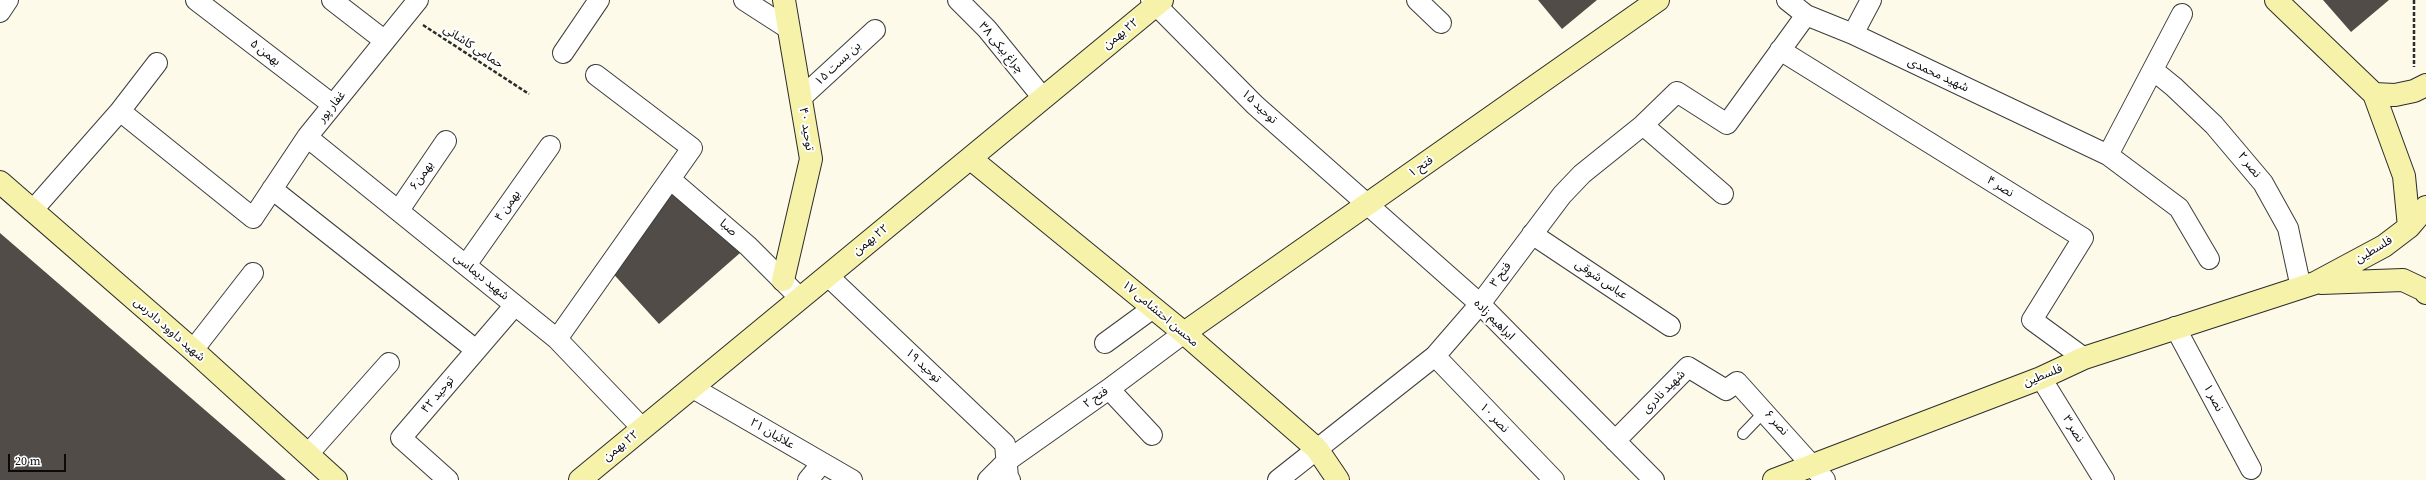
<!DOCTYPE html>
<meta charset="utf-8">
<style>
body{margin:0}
#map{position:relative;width:2426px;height:480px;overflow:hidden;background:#fdfae9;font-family:"Source Serif 4",serif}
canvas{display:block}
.scale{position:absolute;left:8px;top:454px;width:58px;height:18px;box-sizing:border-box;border:2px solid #0a0a0a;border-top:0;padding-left:5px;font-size:12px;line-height:14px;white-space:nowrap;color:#0a0a0a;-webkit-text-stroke:3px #fff;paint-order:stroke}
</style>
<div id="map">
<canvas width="2426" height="480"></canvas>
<div class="scale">20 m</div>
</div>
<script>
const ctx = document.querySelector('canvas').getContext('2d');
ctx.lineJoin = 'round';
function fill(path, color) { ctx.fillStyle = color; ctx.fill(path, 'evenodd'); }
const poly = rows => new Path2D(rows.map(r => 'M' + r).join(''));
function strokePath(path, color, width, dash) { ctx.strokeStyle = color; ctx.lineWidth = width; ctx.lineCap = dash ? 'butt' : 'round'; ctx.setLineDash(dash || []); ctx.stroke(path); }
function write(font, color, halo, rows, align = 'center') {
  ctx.font = font + ' "Source Serif 4","Noto Sans Arabic",serif'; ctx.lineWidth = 4; ctx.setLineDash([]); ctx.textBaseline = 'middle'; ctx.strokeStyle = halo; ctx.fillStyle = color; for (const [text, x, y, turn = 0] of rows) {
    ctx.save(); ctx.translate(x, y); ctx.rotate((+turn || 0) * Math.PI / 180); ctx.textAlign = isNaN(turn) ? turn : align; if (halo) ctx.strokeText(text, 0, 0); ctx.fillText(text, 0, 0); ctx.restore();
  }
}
fill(poly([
 [1538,0,1597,0,1562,29],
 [2323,0,2389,0,2351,32],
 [670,179,748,246,659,324,608,268],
 [0,233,286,480,0,480]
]), '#514c47');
const lane = poly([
 [1743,434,1765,411]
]);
const street = poly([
 [196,0,333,105],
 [332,0,385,41],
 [744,0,789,29],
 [958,0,987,29,1043,98],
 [1151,0,1255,105,1480,304,1654,480],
 [1417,0,1441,23],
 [1787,0,1806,15,1853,34,2108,155,2182,14],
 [0,12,8,0],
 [1853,34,1871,0],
 [1780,50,2083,238,2032,320,2084,358],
 [563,53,599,0],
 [2153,70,2174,87,2214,125,2263,183,2288,228,2301,288],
 [801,98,875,30],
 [120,111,253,218,307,137,418,0],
 [1643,125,1723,194],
 [307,137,557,339,642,428],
 [2108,155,2179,208,2209,259],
 [670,179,748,246,800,298],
 [272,189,476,350],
 [399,210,446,141],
 [32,211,120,111,157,63],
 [1532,234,1670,326],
 [466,265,550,146],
 [828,276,1005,444,1008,477,1010,480],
 [2175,327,2251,469],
 [557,339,692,148,596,75],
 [1105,343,1153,308],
 [193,350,253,273],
 [1435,356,1554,480],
 [2041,378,2104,480],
 [693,388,852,480],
 [1109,389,1152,435],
 [1615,441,1688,367,1726,390,1737,382,1825,480],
 [309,453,389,363],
 [448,480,401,438,515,305],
 [808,480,822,463],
 [988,480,1007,461,1109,389,1184,333],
 [1278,480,1435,356,1480,304,1562,195,1582,174,1643,125,1677,92,1727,124,1806,15]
]);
const secondary = poly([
 [2276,0,2374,94,2404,176,2409,227],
 [2374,94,2395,95,2414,91,2426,85],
 [971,159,1184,333,1317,449,1338,480],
 [0,182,193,350,336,480],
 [783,280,811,159,784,0],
 [2321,283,2403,280,2424,290,2426,293],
 [1184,333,1658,0],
 [580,480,1162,0],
 [1774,480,2041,378,2084,358,2315,283,2384,246,2409,227,2426,207]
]);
strokePath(lane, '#3d3d3d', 12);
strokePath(street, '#3d3d3d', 22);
strokePath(secondary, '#2c2c2c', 24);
strokePath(poly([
 [2414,0,2414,67],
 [423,25,529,94]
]), '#2c2c2c', 2.5, [4, 2]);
strokePath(lane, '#fff', 10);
strokePath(street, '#fff', 20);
strokePath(secondary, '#f6f2aa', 22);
write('12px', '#0a0a0a', '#fff', [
 ["٢٢ بهمن",1121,34,-39],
 ["حمامی کاشانی",473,47,33],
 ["چراغ بیکی ۳۸",1001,48,50],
 ["بهمن ۵",265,53,38],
 ["بن بست ۱۵",838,64,-43],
 ["شهید محمدی",1938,75,25],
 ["غفار پور",332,107,-51],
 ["توحید ۱۵",1259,107,43],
 ["توحید ۴۰",806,129,81],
 ["نصر ۲",2249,165,51],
 ["فتح ۱",1421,167,-35],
 ["بهمن۶",422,176,-55],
 ["نصر ۴",2000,187,32],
 ["بهمن ۴",508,206,-55],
 ["صبا",728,228,41],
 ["٢٢ بهمن",871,240,-39],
 ["فلسطین",2374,250,-31],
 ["فتح ۳",1501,275,-54],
 ["شهید دیماسی",481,277,39],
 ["عباس شوقی",1601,280,34],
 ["محسن احتشامی ۱۷",1160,314,40],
 ["ابراهیم زاده",1494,320,45],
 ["شهید داوود دادرس",169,330,41],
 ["توحید ۱۹",923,366,43],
 ["فلسطین",2043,376,-22],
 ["شهید نادری",1664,392,-45],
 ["توحید ۴۲",438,395,-50],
 ["فتح ۲",1096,398,-35],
 ["نصر ۱",2213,398,62],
 ["نصر ۱۰",1494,418,46],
 ["نصر ۶",1776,423,48],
 ["نصر ۳",2073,429,58],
 ["علائیان ۲۱",772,434,30],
 ["٢٢ بهمن",621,446,-39]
]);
</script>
